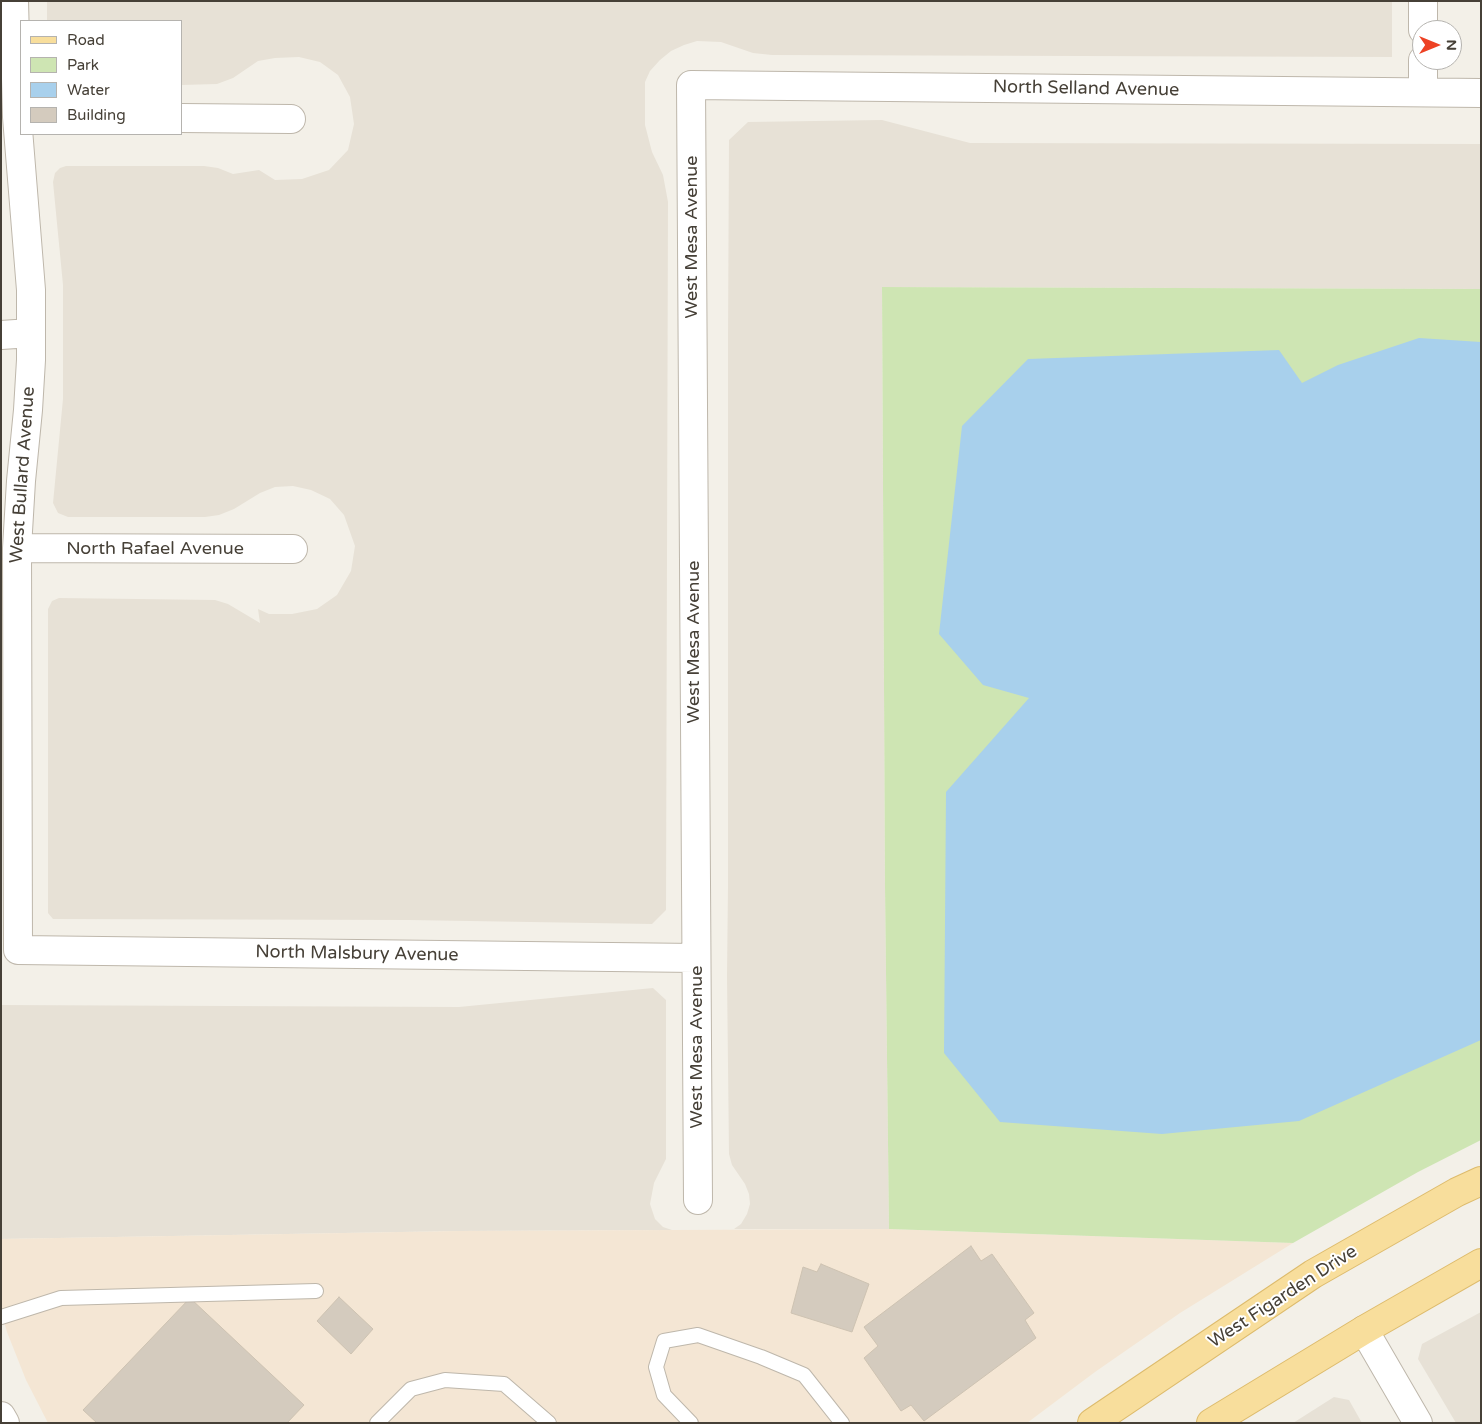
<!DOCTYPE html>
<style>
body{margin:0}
#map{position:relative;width:1482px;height:1424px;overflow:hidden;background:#f3f0e8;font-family:"Varela Round",sans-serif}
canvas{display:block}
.frame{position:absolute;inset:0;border:2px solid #464037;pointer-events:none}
.legend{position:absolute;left:20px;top:20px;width:162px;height:115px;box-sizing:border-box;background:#fff;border:1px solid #b5b3af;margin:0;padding:6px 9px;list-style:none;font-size:15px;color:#464037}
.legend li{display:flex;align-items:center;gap:10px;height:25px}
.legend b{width:25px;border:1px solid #b5b3af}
.north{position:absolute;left:1412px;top:20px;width:50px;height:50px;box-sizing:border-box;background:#fff;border:1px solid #b5b3af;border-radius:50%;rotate:90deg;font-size:14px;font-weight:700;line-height:20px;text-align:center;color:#464037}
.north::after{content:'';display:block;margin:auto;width:18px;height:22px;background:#ed4224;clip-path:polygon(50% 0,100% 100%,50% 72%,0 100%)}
</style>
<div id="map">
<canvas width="1482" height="1424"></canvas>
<div class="frame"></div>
<ul class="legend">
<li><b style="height:6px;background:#f8de9c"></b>Road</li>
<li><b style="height:14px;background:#cee5b3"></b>Park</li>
<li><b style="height:14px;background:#a8d0ec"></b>Water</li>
<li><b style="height:14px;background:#d4cbbe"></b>Building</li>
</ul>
<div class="north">N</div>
</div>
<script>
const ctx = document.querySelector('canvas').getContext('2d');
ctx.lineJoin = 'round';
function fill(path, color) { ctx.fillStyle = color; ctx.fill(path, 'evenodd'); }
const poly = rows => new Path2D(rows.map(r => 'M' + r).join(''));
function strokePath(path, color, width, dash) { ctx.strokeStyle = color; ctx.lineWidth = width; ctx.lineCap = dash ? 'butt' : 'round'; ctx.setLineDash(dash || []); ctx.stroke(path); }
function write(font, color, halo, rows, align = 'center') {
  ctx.font = font + ' "Varela Round",sans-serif'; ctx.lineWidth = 4; ctx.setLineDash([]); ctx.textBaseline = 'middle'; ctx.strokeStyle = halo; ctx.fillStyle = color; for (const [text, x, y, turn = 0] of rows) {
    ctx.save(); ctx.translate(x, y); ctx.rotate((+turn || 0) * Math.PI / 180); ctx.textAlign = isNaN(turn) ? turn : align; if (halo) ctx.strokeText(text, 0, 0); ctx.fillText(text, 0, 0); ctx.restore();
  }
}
fill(poly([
 [47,1,1392,1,1392,57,772,55,753,53,721,42,697,41,684,45,671,51,660,60,650,71,645,82,645,125,652,152,663,175,668,202,666,910,652,924,409,920,53,919,48,913,48,609,52,601,59,598,215,600,228,604,260,623,258,609,269,614,292,614,317,609,337,595,351,571,355,546,344,515,330,499,311,490,293,486,275,487,260,493,234,509,219,515,205,517,68,517,58,513,53,503,63,399,63,285,53,182,55,173,60,168,66,166,204,166,218,168,233,174,259,170,275,180,302,179,329,170,348,150,354,124,350,97,338,75,320,62,299,57,275,58,258,61,233,78,217,84,181,85,181,21,47,21],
 [882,120,970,143,1481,144,1481,289,882,287,885,887,889,1229,734,1229,741,1224,747,1214,750,1204,749,1194,745,1184,732,1165,729,1154,727,976,728,886,728,337,729,140,748,122],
 [653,988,666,1000,666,1159,654,1183,650,1204,655,1219,663,1227,672,1230,459,1231,1,1239,1,1005,459,1007],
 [1481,1312,1481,1423,1456,1423,1418,1359,1422,1344],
 [1334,1397,1349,1400,1362,1423,1293,1423]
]), '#e7e1d6');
fill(poly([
 [889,1229,1293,1243,1180,1313,1095,1372,1027,1423,48,1423,26,1380,7,1332,1,1311,1,1239,459,1231]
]), '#f4e6d4');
fill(poly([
 [882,287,1481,289,1481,1140,1418,1172,1293,1243,889,1229,885,887]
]), '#cee5b3');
fill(poly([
 [1419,338,1481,342,1481,1040,1299,1121,1162,1134,1000,1122,944,1053,946,792,1029,698,983,685,939,634,962,426,1028,359,1279,350,1302,383,1338,365]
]), '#a8d0ec');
const building = poly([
 [971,1246,981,1261,992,1254,1034,1313,1025,1320,1036,1338,924,1421,911,1405,901,1411,864,1358,878,1346,864,1327,971,1246],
 [821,1264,869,1284,852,1332,791,1313,803,1267,817,1272,821,1264],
 [339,1297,373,1329,351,1354,317,1321,339,1297],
 [190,1298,304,1405,287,1423,97,1423,83,1410,190,1298]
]);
fill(building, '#d4cbbe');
strokePath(building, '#cec3b2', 1);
const service = poly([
 [1,1317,61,1298,316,1291],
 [377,1423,411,1389,445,1380,504,1384,549,1423],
 [691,1423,664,1395,656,1367,664,1341,698,1335,761,1357,804,1375,842,1423]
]);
const minor = poly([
 [14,1,17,117,31,290,31,360,28,410,21,481,17,548,18,950,696,958],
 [1423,1,1423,30],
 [1423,60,1423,92],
 [181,118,291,119],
 [1,335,31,333],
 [17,548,293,549],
 [698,1200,691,85,1481,93],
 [1364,1330,1418,1423]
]);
const tertiary = poly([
 [1,1416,5,1423]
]);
const primary = poly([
 [1092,1423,1313,1274,1457,1192,1481,1181],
 [1211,1423,1364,1330,1481,1263]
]);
strokePath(service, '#beb7ab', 16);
strokePath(minor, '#beb7ab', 30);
strokePath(tertiary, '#beb7ab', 30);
strokePath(primary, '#ddbb6c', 30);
strokePath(service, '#fff', 14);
strokePath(minor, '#fff', 28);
strokePath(tertiary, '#fff', 28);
strokePath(primary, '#f8de9c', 28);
write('18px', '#464037', '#fff', [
 ["North Selland Avenue",1086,89,1],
 ["West Mesa Avenue",692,237,-90],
 ["West Bullard Avenue",23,475,-86],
 ["North Rafael Avenue",155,549],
 ["West Mesa Avenue",694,642,-90],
 ["North Malsbury Avenue",357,954,1],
 ["West Mesa Avenue",697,1047,-90],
 ["West Figarden Drive",1283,1297,-33]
]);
</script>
